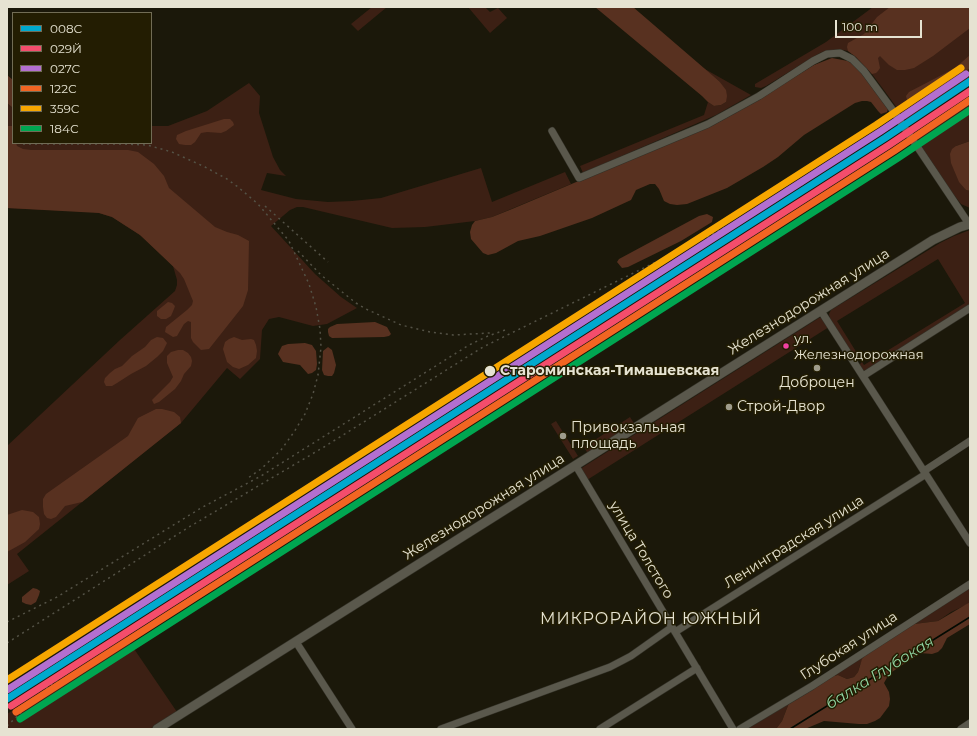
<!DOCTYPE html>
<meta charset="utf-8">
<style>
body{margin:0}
#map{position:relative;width:977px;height:736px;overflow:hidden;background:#1b180a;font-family:Montserrat,sans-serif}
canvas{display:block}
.frame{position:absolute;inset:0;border:8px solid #e6e3d2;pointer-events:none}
.legend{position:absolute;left:12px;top:12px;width:140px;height:132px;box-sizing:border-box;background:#231d02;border:1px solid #716c55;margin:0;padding:5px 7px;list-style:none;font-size:12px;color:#e6e3d2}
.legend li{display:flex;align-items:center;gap:8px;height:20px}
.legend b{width:20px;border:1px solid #716c55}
.scale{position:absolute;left:835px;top:20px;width:87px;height:18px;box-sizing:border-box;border:2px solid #e6e3d2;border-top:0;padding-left:5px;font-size:12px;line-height:14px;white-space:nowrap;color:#e6e3d2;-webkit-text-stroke:3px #231d02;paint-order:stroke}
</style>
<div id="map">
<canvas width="977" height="736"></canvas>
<div class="frame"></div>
<ul class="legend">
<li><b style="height:5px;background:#00a9ce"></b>008С</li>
<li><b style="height:5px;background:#f44d6c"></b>029Й</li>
<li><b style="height:5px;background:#b36fd0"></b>027С</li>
<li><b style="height:5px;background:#f26522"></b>122С</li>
<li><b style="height:5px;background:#f7a600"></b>359С</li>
<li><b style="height:5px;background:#00a651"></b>184С</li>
</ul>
<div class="scale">100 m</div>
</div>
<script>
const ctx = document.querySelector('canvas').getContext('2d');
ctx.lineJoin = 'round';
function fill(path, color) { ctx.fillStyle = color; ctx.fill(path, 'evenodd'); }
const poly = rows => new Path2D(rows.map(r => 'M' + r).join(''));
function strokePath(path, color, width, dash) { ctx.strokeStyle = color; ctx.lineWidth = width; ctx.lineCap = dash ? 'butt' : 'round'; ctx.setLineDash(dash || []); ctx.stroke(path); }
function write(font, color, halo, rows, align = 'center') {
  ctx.font = font + ' Montserrat,sans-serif'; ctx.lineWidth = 3; ctx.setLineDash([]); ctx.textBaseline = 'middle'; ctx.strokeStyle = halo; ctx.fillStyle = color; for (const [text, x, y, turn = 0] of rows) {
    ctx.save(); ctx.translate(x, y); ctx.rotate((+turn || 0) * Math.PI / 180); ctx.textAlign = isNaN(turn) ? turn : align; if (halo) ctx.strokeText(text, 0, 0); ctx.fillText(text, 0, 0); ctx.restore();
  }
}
fill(poly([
 [372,7,387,7,358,31,351,24],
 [468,7,485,7,490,12,498,8,507,18,490,33],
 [873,7,970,7,970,77,906,120,872,74,856,57,848,51,843,50,828,50,820,53,766,86,761,88,755,87,755,84,826,42],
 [703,68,751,95,716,115,583,173,580,166,704,115,708,102,714,106,721,105,726,102,719,81],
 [249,83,260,96,259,113,273,157,280,170,286,176,267,173,261,190,296,199,328,202,352,201,381,198,481,168,492,202,565,172,571,184,492,217,475,221,425,227,392,228,303,207,297,207,290,210,271,226,315,274,341,297,357,308,327,324,313,326,279,317,269,319,262,330,260,359,240,379,227,368,181,423,17,554,29,571,7,585,7,446,120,340,175,291,177,285,177,280,173,266,161,254,140,235,112,217,99,213,93,212,7,208,7,103,13,108,13,143,151,143,151,126,168,126,207,111],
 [970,97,970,141,956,146,966,190,970,191,970,208,961,204,953,194,913,134],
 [970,230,970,306,865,371,863,370,859,365,862,362,864,365,965,303,938,259,837,321,860,358,856,359,830,319,829,314,831,310,940,243,954,236],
 [819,318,822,318,829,327,587,480,580,469],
 [630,417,635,425,588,454,584,447],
 [556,421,578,456,573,459,551,424],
 [970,587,970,602,966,605,951,612,938,621,914,624],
 [126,637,177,712,150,729,7,729,7,714],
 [865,655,860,665,858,672,854,677,847,679,838,675,833,676],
 [789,703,782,721,776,729,747,729]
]), '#3c2014');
fill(poly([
 [595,7,633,7,719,81,726,90,727,96,726,102,721,105,714,106,708,102,702,96],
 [890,7,970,7,970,28,933,56,914,68,905,70,897,70,889,65,880,56,878,58,880,68,878,71,876,73,872,74,856,57,848,51,847,47,848,43,864,34,877,17],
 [970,55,970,68,955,79,925,97,912,103,907,100,906,96,909,92,955,68],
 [832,58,848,61,858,68,888,109,887,112,881,114,878,111,871,102,867,101,862,101,855,103,804,135,778,157,763,167,727,188,687,204,677,205,670,204,664,201,659,189,655,184,650,184,636,190,631,200,592,218,540,236,518,241,496,253,488,255,483,253,471,239,470,232,472,225,475,221,492,217,512,209,719,122,762,97,814,65],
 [7,75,13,80,13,108,7,103],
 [224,119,230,119,233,122,234,125,226,131,221,133,207,132,201,133,195,142,191,145,185,145,179,144,176,139,177,135,186,131],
 [7,126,13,126,13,143,16,143,17,146,23,149,31,150,128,150,138,152,154,164,164,176,169,188,215,227,227,232,238,235,249,241,248,290,243,306,209,349,201,350,193,342,191,338,191,322,188,321,184,324,177,336,173,337,165,332,166,327,187,310,192,305,193,301,184,279,180,273,140,235,112,217,99,213,7,208],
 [970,141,970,191,966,190,959,182,951,163,950,154,952,149,956,146],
 [707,214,713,217,712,222,681,241,628,267,622,268,617,262,619,259,699,216],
 [168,302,172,303,175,306,174,309,171,316,166,319,161,319,157,316,157,311],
 [375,322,387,327,391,334,389,336,384,337,332,338,329,336,328,332,328,329,330,327,337,324],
 [157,337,163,338,167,343,163,351,157,357,146,366,131,374,117,383,112,386,106,386,104,382,105,378,110,373,115,369,122,366,132,356,145,347,151,340],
 [234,337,242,340,251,339,254,340,256,345,257,351,256,358,248,365,239,369,233,367,227,362,223,349,225,342,229,339],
 [305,343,312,345,316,351,317,364,316,370,312,373,308,374,300,365,283,362,278,354,282,346,288,344],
 [328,347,332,350,336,365,334,373,332,376,328,376,324,375,322,370,323,351],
 [178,350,183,350,188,353,191,357,192,361,191,366,184,374,181,381,175,389,159,402,154,404,152,400,170,382,173,377,167,363,167,356,171,352],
 [156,409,162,409,174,412,180,417,181,423,82,502,65,506,56,517,51,519,47,518,44,514,43,507,43,499,46,494,128,436,138,418],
 [22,510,33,512,39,517,40,524,39,529,25,542,7,552,7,515],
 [33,588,37,589,40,591,39,595,36,602,31,605,26,604,22,602,22,597],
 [970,602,970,624,947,638,942,648,938,652,932,654,920,653,889,674,884,683,889,692,890,699,889,706,880,718,875,721,867,724,859,724,824,721,805,729,776,729,782,721,789,703,833,676,838,675,847,679,854,677,858,672,862,659,865,655,914,624,938,621]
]), '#583120');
strokePath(poly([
 [790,729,970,617]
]), '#020a02', 1.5);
const street = poly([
 [552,131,579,178,708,124,759,96,813,61,827,54,840,53,852,59,864,71,892,109,969,224],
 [821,311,970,543],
 [863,376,970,308],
 [576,466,733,729],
 [924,471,970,441],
 [675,632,926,474],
 [296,642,352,729],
 [441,729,610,667,631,656,672,627],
 [600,729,697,668],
 [740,729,812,686,970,584],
 [961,729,970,723]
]);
const secondary = poly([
 [157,729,933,240,960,227,970,224]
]);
strokePath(street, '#333127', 8);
strokePath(secondary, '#333127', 10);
strokePath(street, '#5a584c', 7);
strokePath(secondary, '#5a584c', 9);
strokePath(poly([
 [23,144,124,144,147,145,172,152,205,167,227,179,238,187,258,204,289,241,309,284,316,307,320,329,321,347,318,375,313,394,305,414,294,432,281,450,261,469,248,478],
 [265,206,328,262],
 [298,251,321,275,356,303,366,309,401,325,430,332,453,335,490,333],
 [7,622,57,597,201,508,261,476,469,345,488,336,505,330],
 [7,643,189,527,324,447,483,347,717,232,805,183],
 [7,726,49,686,75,667]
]), '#545246', 1.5, [2, 4]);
strokePath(poly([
 [7,699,885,138,970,81]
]), '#00a9ce', 7);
strokePath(poly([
 [11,706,889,145,970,91]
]), '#f44d6c', 7);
strokePath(poly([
 [7,690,881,131,966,74]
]), '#b36fd0', 7);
strokePath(poly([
 [16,712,894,151,970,100]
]), '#f26522', 7);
strokePath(poly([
 [7,680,876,125,961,68]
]), '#f7a600', 7);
strokePath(poly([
 [20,719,898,158,970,110]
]), '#00a651', 7);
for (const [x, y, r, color] of [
 [786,346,3.5,"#f240a1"],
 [817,368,4,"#9f9c8c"],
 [490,371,6,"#e6e3d2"],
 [729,407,4,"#9f9c8c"],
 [563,436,4,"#9f9c8c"]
]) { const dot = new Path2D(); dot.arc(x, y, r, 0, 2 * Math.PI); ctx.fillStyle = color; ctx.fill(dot); strokePath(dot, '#231d02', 1.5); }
write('13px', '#e6e3d2', '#231d02', [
 ["ул.",794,339],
 ["Железнодорожная",794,355]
], 'left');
write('14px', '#e6e3d2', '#231d02', [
 ["Железнодорожная улица",809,302,-32],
 ["Железнодорожная улица",484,507,-32],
 ["Ленинградская улица",794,542,-32],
 ["улица Толстого",641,550,59],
 ["Глубокая улица",849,646,-33]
]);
write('bold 14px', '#e6e3d2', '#231d02', [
 ["Староминская-Тимашевская",500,371]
], 'left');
write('14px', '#e6e3d2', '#231d02', [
 ["Доброцен",817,383,"center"],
 ["Строй-Двор",737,407],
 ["Привокзальная",571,428],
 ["площадь",571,444]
], 'left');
write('italic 15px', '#92d8a6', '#231d02', [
 ["балка Глубокая",880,673,-32]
]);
ctx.letterSpacing = '1px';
write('16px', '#e6e3d2', '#231d02', [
 ["МИКРОРАЙОН ЮЖНЫЙ",651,619]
]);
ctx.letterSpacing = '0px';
</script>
